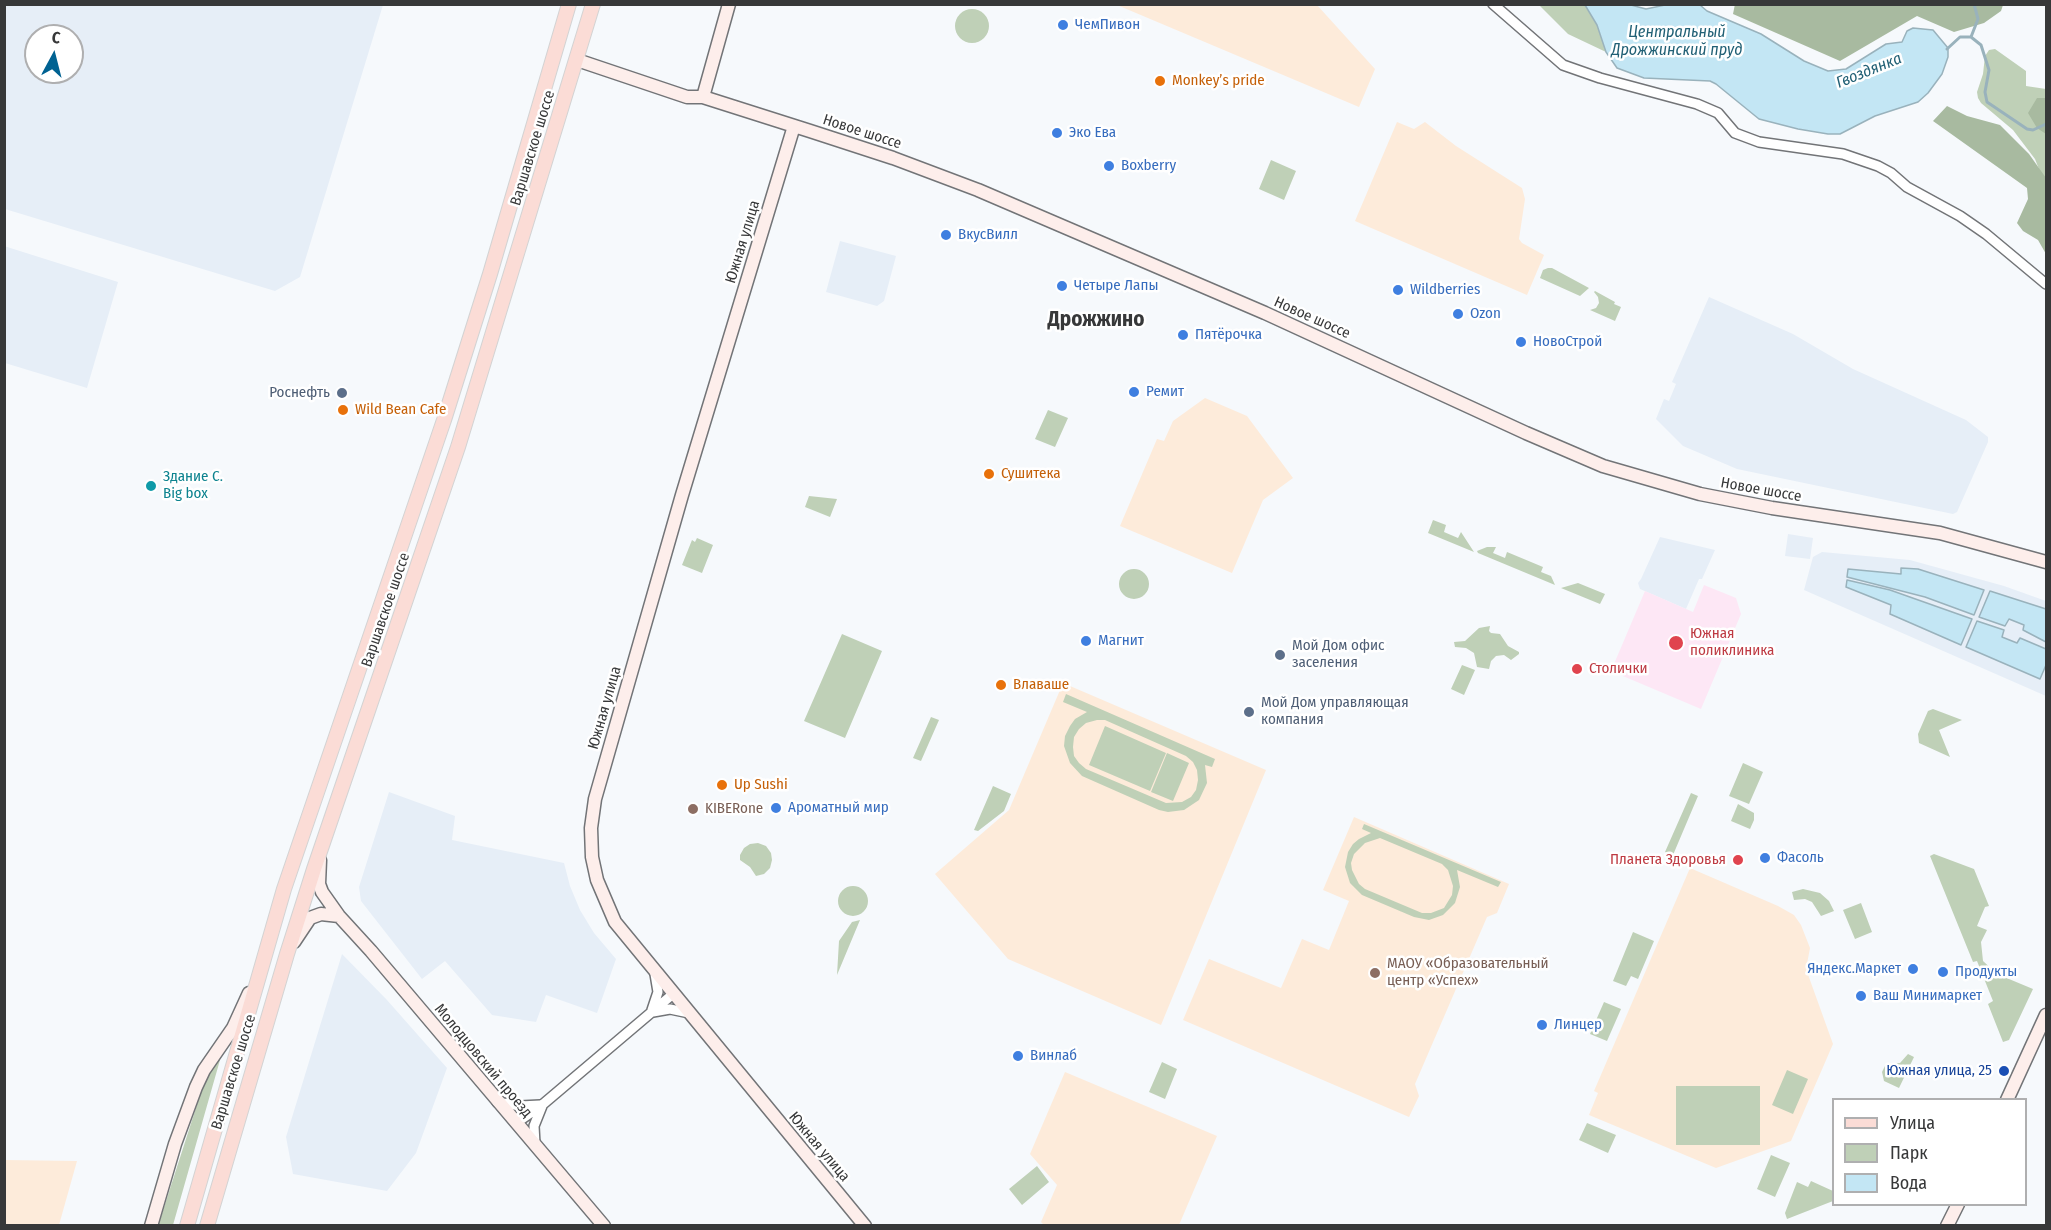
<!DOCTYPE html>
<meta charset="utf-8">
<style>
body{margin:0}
#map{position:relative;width:2051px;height:1230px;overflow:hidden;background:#f6f9fc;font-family:"Fira Sans Condensed",sans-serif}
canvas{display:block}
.frame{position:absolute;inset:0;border:6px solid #373839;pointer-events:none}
.legend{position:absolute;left:1832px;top:1098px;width:195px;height:108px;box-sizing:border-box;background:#fff;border:2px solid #afafb0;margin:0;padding:8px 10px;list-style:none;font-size:18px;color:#373839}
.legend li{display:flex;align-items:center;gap:12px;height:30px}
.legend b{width:30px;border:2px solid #afafb0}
.north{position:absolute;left:24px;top:24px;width:60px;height:60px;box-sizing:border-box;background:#fff;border:2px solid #afafb0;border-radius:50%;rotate:7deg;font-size:16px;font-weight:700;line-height:24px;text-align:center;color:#373839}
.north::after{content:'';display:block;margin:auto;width:21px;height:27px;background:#006292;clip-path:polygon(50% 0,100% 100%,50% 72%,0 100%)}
</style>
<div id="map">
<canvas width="2051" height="1230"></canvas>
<div class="frame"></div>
<ul class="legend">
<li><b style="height:8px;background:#fbdcd6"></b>Улица</li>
<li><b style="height:16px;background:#bfd0b7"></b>Парк</li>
<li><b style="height:16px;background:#c3e6f4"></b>Вода</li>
</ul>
<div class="north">С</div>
</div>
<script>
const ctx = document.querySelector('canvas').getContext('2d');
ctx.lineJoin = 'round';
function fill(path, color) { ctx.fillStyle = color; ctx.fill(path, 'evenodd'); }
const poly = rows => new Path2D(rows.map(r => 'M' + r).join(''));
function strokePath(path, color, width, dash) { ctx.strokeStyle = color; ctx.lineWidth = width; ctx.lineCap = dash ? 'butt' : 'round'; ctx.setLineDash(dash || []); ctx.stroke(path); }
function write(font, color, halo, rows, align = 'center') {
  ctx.font = font + ' "Fira Sans Condensed",sans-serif'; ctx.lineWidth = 5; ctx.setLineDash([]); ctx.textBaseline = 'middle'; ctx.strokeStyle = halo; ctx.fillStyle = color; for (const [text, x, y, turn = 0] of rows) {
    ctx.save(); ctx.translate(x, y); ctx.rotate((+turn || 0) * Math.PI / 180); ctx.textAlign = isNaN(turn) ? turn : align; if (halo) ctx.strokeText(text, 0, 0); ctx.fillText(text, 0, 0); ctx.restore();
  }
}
fill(poly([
 [4,5,383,5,300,277,275,291,5,209],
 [36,36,72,36,72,72,36,72],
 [840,241,896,256,884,301,877,306,826,292],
 [4,246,118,282,87,388,5,363],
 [1709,297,1793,334,1853,369,1966,420,1988,437,1988,442,1957,512,1953,514,1737,469,1683,446,1656,419,1664,399,1669,401,1676,384,1672,382],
 [1788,534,1813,538,1810,559,1785,556],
 [1660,537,1715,550,1702,579,1699,579,1686,609,1640,589,1638,583,1641,579],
 [1822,552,1910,560,2004,586,2046,601,2046,696,1804,590,1813,557],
 [389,792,455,816,452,840,564,863,570,886,580,910,594,933,616,959,597,1013,546,995,536,1022,492,1015,445,961,422,979,361,901,359,887],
 [342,954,387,1000,447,1068,416,1153,387,1191,293,1174,286,1137]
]), '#e6eef7');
fill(poly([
 [1117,5,1317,5,1375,69,1359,107],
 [1397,122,1414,129,1425,122,1456,146,1522,188,1525,199,1519,239,1522,243,1544,255,1527,295,1355,221],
 [1205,398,1247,416,1293,478,1263,500,1232,573,1120,526,1157,439,1164,441,1173,421],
 [1063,683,1266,770,1161,1025,1008,959,935,874,1009,810],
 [1354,817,1509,884,1497,913,1487,917,1415,1084,1419,1096,1409,1117,1183,1020,1209,959,1281,988,1302,939,1329,950,1349,901,1323,890],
 [1690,868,1778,906,1794,915,1801,925,1810,948,1806,969,1833,1044,1791,1141,1716,1168,1589,1115,1598,1093,1594,1091],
 [1065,1072,1217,1136,1179,1225,1044,1225,1041,1222,1057,1185,1030,1154],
 [5,1160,77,1161,59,1225,5,1225]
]), '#fdebda');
fill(poly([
 [1704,585,1736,598,1741,614,1701,709,1611,671,1645,591,1693,612]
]), '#fde7f5');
fill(poly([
 [1539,5,1585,5,1597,25,1606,52,1568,34],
 '955 26a17 17 0 1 1 34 0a17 17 0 1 1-34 0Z',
 [1995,49,2026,71,2026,86,2046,89,2046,187,2035,159,2013,130,1981,103,1978,98,1977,92,1983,74,1985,56,1989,50],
 [1271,160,1296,171,1284,200,1259,189],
 [1548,268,1552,268,1589,288,1580,296,1540,278,1543,270],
 [1595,291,1615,302,1614,304,1621,307,1615,321,1590,310,1596,308,1599,303,1598,297,1594,292],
 [1048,410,1068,418,1055,447,1035,439],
 [809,496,837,499,830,517,805,507],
 [1433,520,1446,525,1444,532,1458,538,1461,532,1474,552,1428,533],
 [697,538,713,545,702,573,682,565,692,540,695,542],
 [1487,547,1496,547,1493,553,1505,558,1507,552,1543,567,1541,572,1551,576,1555,585,1478,553,1477,551],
 '1119 584a15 15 0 1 1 30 0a15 15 0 1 1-30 0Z',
 [1578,583,1605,594,1600,604,1561,588],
 [1490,626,1489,631,1491,633,1500,634,1508,646,1519,652,1519,654,1511,660,1504,655,1496,656,1491,661,1489,669,1477,667,1474,653,1466,648,1455,647,1454,642,1465,641,1479,628],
 [842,634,882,651,845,738,804,721],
 [1462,665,1475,670,1464,695,1451,689],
 [1066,694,1215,759,1212,767,1205,765,1207,783,1199,800,1184,810,1168,812,1159,810,1082,776,1070,763,1064,746,1065,736,1070,726,1075,719,1087,712,1063,702],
 [1097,720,1105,720,1186,756,1193,762,1197,770,1198,780,1196,790,1191,797,1182,802,1166,803,1086,769,1079,763,1074,756,1073,747,1074,737,1079,729,1086,723],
 [1933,709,1962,720,1939,730,1950,757,1919,743,1918,734,1928,711],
 [931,717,939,720,921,761,913,758],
 [1105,726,1166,753,1150,791,1089,765],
 [1167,753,1189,763,1173,801,1151,792],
 [1743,763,1763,772,1749,804,1729,796],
 [993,786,1011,794,1004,811,978,831,974,830],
 [1691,793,1698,796,1673,855,1665,852],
 [1738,804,1754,813,1754,820,1750,829,1731,821],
 [1364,824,1501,882,1498,887,1457,870,1460,887,1455,903,1443,915,1429,920,1414,917,1362,895,1350,883,1345,867,1348,852,1353,844,1359,839,1371,833,1362,829],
 [1380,838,1442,864,1448,870,1453,886,1452,895,1444,908,1431,913,1422,913,1365,889,1359,884,1352,870,1351,863,1354,854,1365,843],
 [758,843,766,846,771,853,772,860,770,868,764,874,756,876,750,867,740,860,740,855,744,848,750,844],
 [1934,854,1974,869,1989,906,1985,907,1977,926,1987,930,1981,942,1983,961,1997,974,2033,989,2009,1040,2003,1042,1988,1004,1993,1001,1977,961,1973,962,1930,856],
 '838 901a15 15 0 1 1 30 0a15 15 0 1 1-30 0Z',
 [1803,889,1820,893,1829,901,1834,911,1821,916,1812,902,1805,899,1794,900,1792,892],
 [1861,903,1872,932,1855,939,1843,910],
 [860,920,837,975,839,941,852,922],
 [1633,932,1654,941,1638,979,1631,976,1626,986,1613,981],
 [1604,1002,1621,1009,1607,1041,1590,1034],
 [1908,1054,1914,1057,1899,1088,1884,1081,1882,1072,1886,1064,1900,1063],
 [219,1058,220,1060,173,1225,158,1226,204,1083],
 [1162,1062,1177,1069,1165,1099,1149,1092],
 [1787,1070,1808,1079,1793,1114,1772,1105],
 [1676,1086,1760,1086,1760,1145,1676,1145],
 [1587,1123,1616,1135,1608,1153,1579,1140],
 [1771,1155,1790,1163,1775,1197,1757,1189],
 [1037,1166,1049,1182,1022,1205,1009,1189],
 [1811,1181,1833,1191,1833,1201,1787,1219,1785,1213,1797,1182,1808,1187]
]), '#bfd0b7');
fill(poly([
 [1735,4,2003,4,2003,5,2001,11,1984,23,1954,32,1917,16,1840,61,1733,14],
 [2037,98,2046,98,2046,134,2037,128,2028,113],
 [1947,106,1967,116,2000,125,2029,154,2046,178,2046,254,2038,240,2023,231,2017,223,2028,199,2027,188,1933,121]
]), '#a8baa0');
const water = poly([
 [1585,5,1631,5,1646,9,1665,5,1700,5,1707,11,1761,34,1804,61,1828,71,1846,69,1886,44,1902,42,1907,31,1913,28,1933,30,1948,48,1948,57,1942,74,1928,93,1918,102,1875,116,1840,134,1828,134,1798,129,1759,119,1716,84,1710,81,1644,78,1617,68,1606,52,1597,25,1585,5],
 [1901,568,1918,569,1984,590,1974,615,1925,597,1847,577,1848,569,1901,574,1901,568],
 [1847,580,1890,590,1972,619,1961,645,1890,614,1891,605,1846,587,1847,580],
 [1990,591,2046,609,2046,642,2023,630,2024,625,2009,619,2005,626,1979,617,1990,591],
 [1977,621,2004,630,2002,637,2017,643,2020,638,2046,649,2046,665,2040,679,1966,647,1977,621]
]);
fill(water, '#c3e6f4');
strokePath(water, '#99b2bc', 1.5);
strokePath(poly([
 [1971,37,1978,19,1974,4],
 [1947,49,1960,37,1971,37,1981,45,1989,70,1985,92,1987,102,2027,129,2033,130,2046,124]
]), '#99b2bc', 3);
const street = poly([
 [1493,4,1563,65,1600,78,1697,104,1718,113,1735,133,1759,142,1843,154,1878,166,1891,173,1907,187,1960,216,1986,234,2046,284],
 [652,1010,658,992,655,974],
 [653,1012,670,1009,689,1013],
 [497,1102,520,1106,540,1105],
 [516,1123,542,1105,673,994],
 [535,1144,534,1126,542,1106]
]);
const secondary = poly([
 [577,60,687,97,703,97,810,131,893,158,978,190,1265,313,1526,433,1603,466,1700,494,1772,508,1940,533,2046,562],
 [703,97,729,4],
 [794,126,682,495,595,799,591,828,592,857,597,880,615,922,865,1226],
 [320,860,319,884,322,892,339,916,371,951,604,1226],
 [294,942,310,918,321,914,339,916],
 [2007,1100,2046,1015],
 [151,1226,175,1144,196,1087,204,1070,233,1028,249,993],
 [1947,1226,1958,1204]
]);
const primary = poly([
 [187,1226,284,889,444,420,490,274,569,4],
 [207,1226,287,954,314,869,458,447,593,4]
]);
strokePath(street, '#727477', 12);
strokePath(secondary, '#727477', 15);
strokePath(primary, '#d3d3d3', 16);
strokePath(street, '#fff', 9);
strokePath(secondary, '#fdeeeb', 12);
strokePath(primary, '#fbdcd6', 14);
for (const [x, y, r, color] of [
 [1063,25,6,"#3f7fe0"],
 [1160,81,6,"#e8710a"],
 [1057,133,6,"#3f7fe0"],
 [1109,166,6,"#3f7fe0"],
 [946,235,6,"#3f7fe0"],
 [1062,286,6,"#3f7fe0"],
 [1398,290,6,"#3f7fe0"],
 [1458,314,6,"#3f7fe0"],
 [1183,335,6,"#3f7fe0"],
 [1521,342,6,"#3f7fe0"],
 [1134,392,6,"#3f7fe0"],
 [342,393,6,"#5c6f8a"],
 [343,410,6,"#e8710a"],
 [989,474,6,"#e8710a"],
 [151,486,6,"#0f9aa8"],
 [1086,641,6,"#3f7fe0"],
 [1676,643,8,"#e0444e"],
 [1280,655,6,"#5c6f8a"],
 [1577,669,6,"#e0444e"],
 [1001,685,6,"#e8710a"],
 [1249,712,6,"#5c6f8a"],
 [722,785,6,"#e8710a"],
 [776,808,6,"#3f7fe0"],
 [693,809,6,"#8d6e63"],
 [1765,858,6,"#3f7fe0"],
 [1738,860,6,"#e0444e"],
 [1913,969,6,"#3f7fe0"],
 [1943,972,6,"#3f7fe0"],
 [1375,973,6,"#8d6e63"],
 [1861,996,6,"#3f7fe0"],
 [1542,1025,6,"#3f7fe0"],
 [1018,1056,6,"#3f7fe0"],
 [2004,1071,6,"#1a4fb4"]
]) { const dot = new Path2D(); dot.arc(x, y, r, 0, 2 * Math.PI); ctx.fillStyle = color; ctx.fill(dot); strokePath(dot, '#fff', 2); }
write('15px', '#366cbe', '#fff', [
 ["ЧемПивон",1075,25],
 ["Эко Ева",1069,133],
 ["Boxberry",1121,166],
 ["ВкусВилл",958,235],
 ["Четыре Лапы",1074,286],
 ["Wildberries",1410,290],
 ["Ozon",1470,314],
 ["Пятёрочка",1195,335],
 ["НовоСтрой",1533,342],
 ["Ремит",1146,392],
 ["Магнит",1098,641],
 ["Ароматный мир",788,808],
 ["Фасоль",1777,858],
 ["Яндекс.Маркет",1901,969,"right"],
 ["Продукты",1955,972],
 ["Ваш Минимаркет",1873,996],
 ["Линцер",1554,1025],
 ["Винлаб",1030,1056]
], 'left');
write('15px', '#c56008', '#fff', [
 ["Monkey’s pride",1172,81],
 ["Wild Bean Cafe",355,410],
 ["Сушитека",1001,474],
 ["Влаваше",1013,685],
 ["Up Sushi",734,785]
], 'left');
write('15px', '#373839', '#fff', [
 ["Новое шоссе",862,132,18],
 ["Варшавское шоссе",533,148,-73],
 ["Южная улица",743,242,-73],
 ["Новое шоссе",1312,318,24],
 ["Новое шоссе",1761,490,10],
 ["Варшавское шоссе",386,610,-71],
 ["Южная улица",605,708,-74],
 ["Молодцовский проезд",483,1061,50],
 ["Варшавское шоссе",234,1072,-73],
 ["Южная улица",819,1147,50]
]);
write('15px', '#4e5e75', '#fff', [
 ["Роснефть",330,393,"right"],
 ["Мой Дом офис",1292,646],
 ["заселения",1292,663],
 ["Мой Дом управляющая",1261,703],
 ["компания",1261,720]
], 'left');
write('15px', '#0d838f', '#fff', [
 ["Здание C.",163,477],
 ["Big box",163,494]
], 'left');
write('15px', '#be3a42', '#fff', [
 ["Южная",1690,634],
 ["поликлиника",1690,651],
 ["Столички",1589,669],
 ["Планета Здоровья",1726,860,"right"]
], 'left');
write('15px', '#785e54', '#fff', [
 ["KIBERone",705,809],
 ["МАОУ «Образовательный",1387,964],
 ["центр «Успех»",1387,981]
], 'left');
write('15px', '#164399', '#fff', [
 ["Южная улица, 25",1992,1071]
], 'right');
write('italic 16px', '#216075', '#fff', [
 ["Центральный",1677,33],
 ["Дрожжинский пруд",1677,51],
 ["Гвоздянка",1869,71,-22]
]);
write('bold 21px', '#373839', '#fff', [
 ["Дрожжино",1096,320]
]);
</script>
